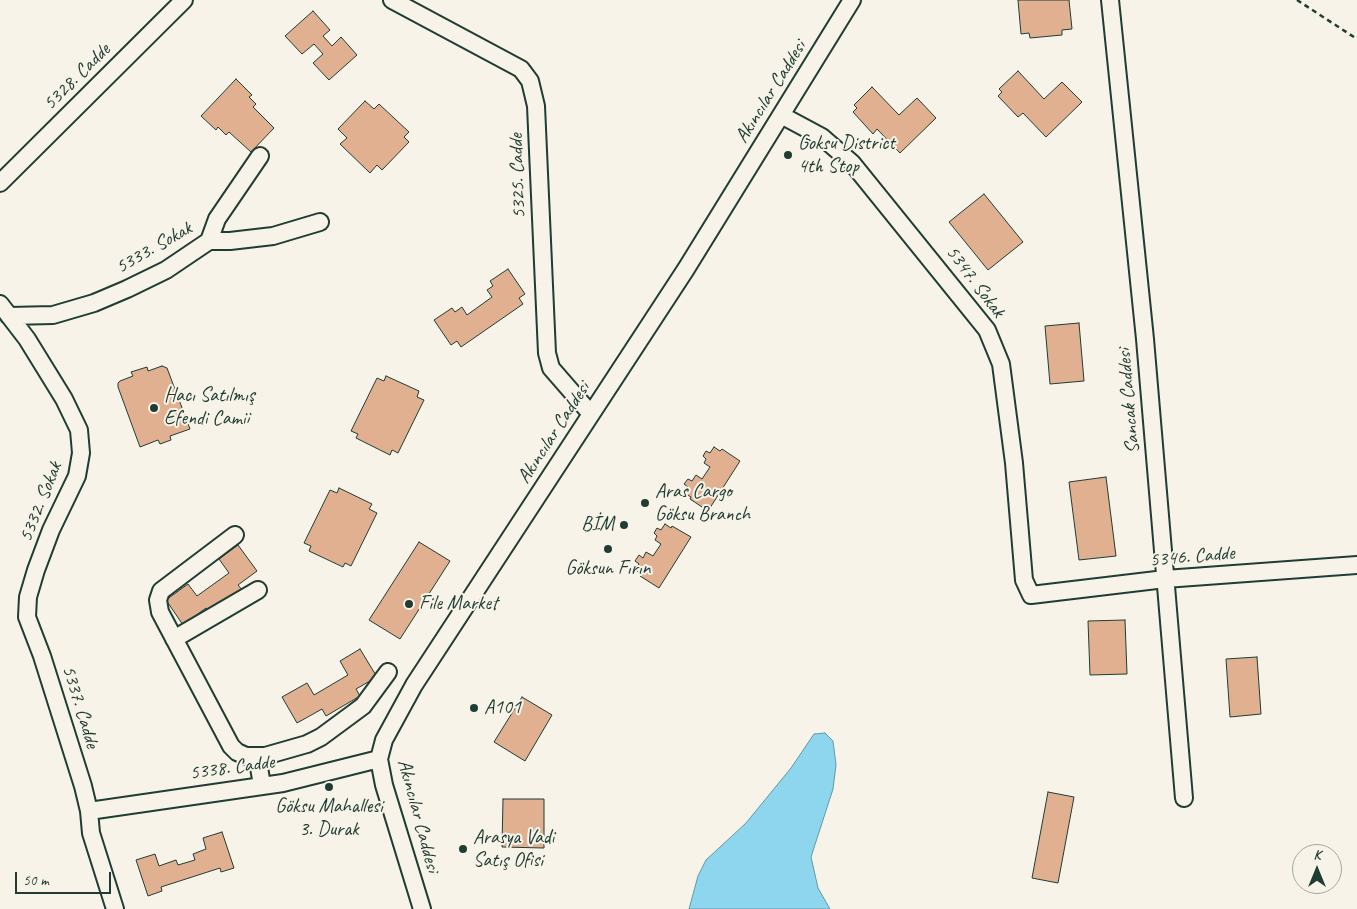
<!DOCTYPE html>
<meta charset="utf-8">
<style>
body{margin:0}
#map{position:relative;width:1357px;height:909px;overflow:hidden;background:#f7f3e8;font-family:Caveat,sans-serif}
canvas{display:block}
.north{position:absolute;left:1292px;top:844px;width:50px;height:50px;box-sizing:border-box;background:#f7f3e8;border:1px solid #a1aaa0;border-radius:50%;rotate:0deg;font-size:14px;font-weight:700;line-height:20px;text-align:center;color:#1f3d34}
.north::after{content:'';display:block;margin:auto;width:18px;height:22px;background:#1f3d34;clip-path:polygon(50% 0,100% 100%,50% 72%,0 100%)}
.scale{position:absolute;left:15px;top:872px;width:96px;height:22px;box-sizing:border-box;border:2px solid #1f3d34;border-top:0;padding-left:6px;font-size:15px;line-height:18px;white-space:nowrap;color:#1f3d34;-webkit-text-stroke:4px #f7f3e8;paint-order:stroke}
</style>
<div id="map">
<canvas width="1357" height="909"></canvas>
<div class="north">K</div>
<div class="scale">50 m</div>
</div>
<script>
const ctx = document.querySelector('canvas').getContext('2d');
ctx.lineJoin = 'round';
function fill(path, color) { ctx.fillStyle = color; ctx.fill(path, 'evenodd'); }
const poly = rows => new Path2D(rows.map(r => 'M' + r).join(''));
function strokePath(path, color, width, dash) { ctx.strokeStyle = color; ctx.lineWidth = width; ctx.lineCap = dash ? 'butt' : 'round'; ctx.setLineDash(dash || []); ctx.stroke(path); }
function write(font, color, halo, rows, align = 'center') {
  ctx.font = font + ' Caveat,sans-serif'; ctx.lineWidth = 4; ctx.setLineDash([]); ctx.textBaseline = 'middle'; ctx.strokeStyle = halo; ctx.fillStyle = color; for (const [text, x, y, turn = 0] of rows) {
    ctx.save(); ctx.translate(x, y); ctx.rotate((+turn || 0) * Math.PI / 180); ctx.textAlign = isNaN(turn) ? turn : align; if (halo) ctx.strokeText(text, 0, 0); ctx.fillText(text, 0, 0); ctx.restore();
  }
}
const water = poly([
 [825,733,833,741,836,765,833,789,811,857,818,888,830,909,689,909,698,876,706,860,746,823,791,768,814,734,825,733]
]);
fill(water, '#8dd6ee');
strokePath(water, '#6199a4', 1);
const building = poly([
 [1018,0,1069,0,1072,29,1062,30,1062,35,1030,38,1029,33,1021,34,1018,0],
 [313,11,330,30,323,36,332,46,341,37,357,55,329,80,313,63,323,54,314,44,302,54,285,36,313,11],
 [1018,71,1044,99,1062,82,1082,102,1046,137,1023,113,1018,117,998,96,1002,92,999,89,1018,71],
 [236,79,252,95,249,97,256,104,253,107,274,128,251,152,229,132,226,135,218,127,216,130,201,116,236,79],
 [872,87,899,115,917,98,936,118,900,153,877,129,873,134,853,112,857,108,854,105,872,87],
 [365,101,374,109,379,104,409,132,404,137,409,142,382,170,377,165,370,173,340,144,347,138,338,129,365,101],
 [984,194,1023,242,988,270,949,222,984,194],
 [508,269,525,294,519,298,523,304,461,347,457,341,451,345,434,320,452,308,455,312,462,307,467,315,492,297,487,290,493,286,490,281,508,269],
 [1079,323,1084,381,1050,384,1045,326,1079,323],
 [162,366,167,368,190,429,170,436,171,440,160,444,158,440,140,447,118,387,118,383,120,381,133,376,131,372,147,367,148,371,162,366],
 [386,376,419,391,417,397,424,400,398,453,392,450,390,455,356,438,358,434,351,431,377,378,384,381,386,376],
 [714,447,720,451,722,449,740,461,708,511,690,499,691,497,684,493,688,487,684,484,688,479,692,481,696,475,702,479,710,467,704,463,706,459,703,456,706,451,710,453,714,447],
 [1106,477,1116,556,1079,560,1069,482,1106,477],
 [339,488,372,504,369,509,377,513,351,566,345,563,343,567,309,551,311,546,304,543,330,490,337,493,339,488],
 [665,524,671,528,672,526,691,537,659,588,640,576,642,574,635,570,639,564,635,561,639,555,643,558,646,552,653,556,661,544,655,540,657,536,654,533,657,528,661,530,665,524],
 [419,542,450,561,400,639,369,620,419,542],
 [238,545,257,571,238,585,243,591,210,615,206,608,183,625,166,600,188,584,197,596,229,573,219,559,238,545],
 [1125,620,1127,674,1090,675,1088,621,1125,620],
 [360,649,377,677,356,689,360,696,326,716,322,709,297,723,282,697,307,683,314,695,348,675,340,661,360,649],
 [1257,657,1261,714,1230,717,1226,659,1257,657],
 [522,697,552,715,525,761,494,742,522,697],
 [1048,792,1074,797,1058,883,1032,878,1048,792],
 [503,799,544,799,544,848,502,847,503,799],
 [222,832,234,868,221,872,220,868,161,887,162,891,148,896,136,860,155,854,159,866,176,860,178,865,195,860,193,854,206,849,203,838,222,832]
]);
fill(building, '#e0b091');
strokePath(building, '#1f3d34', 1);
const minor = poly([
 [392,0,521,69,530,81,536,106,547,353,551,368,591,414],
 [1110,0,1145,339,1184,798],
 [781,115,822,137,852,163,987,330,1001,364,1014,463,1024,580,1031,595,1165,579,1357,565],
 [0,183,184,0],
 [209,241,217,219,260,156],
 [0,304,27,339,64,399,79,430,81,453,77,476,51,530,36,570,28,597,27,617,42,656,83,786,89,811,91,833,115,909],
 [9,316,53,315,94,303,127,289,166,270,209,241,230,241,273,236,320,222],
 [235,535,161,591,158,600,160,612,231,746,237,752,246,756,265,756,307,744,321,737,363,706,388,672],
 [174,639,258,590],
 [257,756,262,785],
 [89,811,283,783,379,759],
 [422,909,384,785,379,759,384,740,414,685,686,269,852,0]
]);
strokePath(minor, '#1f3d34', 20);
strokePath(poly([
 [1297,0,1357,39]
]), '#1f3d34', 2.5, [5, 4]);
strokePath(minor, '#f7f3e8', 16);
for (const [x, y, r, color] of [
 [788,155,5,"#1f3d34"],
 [154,408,5,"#1f3d34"],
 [645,503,5,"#1f3d34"],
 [624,525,5,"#1f3d34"],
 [608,549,5,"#1f3d34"],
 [409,604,5,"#1f3d34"],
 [474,708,5,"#1f3d34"],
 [329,787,5,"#1f3d34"],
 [463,849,5,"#1f3d34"]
]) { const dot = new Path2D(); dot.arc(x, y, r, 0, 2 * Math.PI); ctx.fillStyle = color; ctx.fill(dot); strokePath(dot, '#f7f3e8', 2); }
write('20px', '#1f3d34', '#f7f3e8', [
 ["5328. Cadde",77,77,-45],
 ["Akıncılar Caddesi",771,92,-58],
 ["5325. Cadde",518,176,-92],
 ["5333. Sokak",154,248,-30],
 ["5347. Sokak",975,282,53],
 ["Sancak Caddesi",1129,401,-95],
 ["Akıncılar Caddesi",554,433,-57],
 ["5332. Sokak",41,502,-68],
 ["5346. Cadde",1192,557,-5],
 ["5337. Cadde",80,707,73],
 ["5338. Cadde",232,768,-8],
 ["Akıncılar Caddesi",418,816,75]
]);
write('20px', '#1f3d34', '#f7f3e8', [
 ["Goksu District",798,144],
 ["4th Stop",798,167],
 ["Hacı Satılmış",164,396],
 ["Efendi Camii",164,419],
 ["Aras Cargo",655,492],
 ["Göksu Branch",655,515],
 ["BİM",614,525,"right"],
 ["Göksun Fırın",608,569,"center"],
 ["File Market",419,604],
 ["A101",484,708],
 ["Göksu Mahallesi",329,807,"center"],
 ["3. Durak",329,830,"center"],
 ["Arasya Vadi",473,838],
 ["Satış Ofisi",473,861]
], 'left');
</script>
